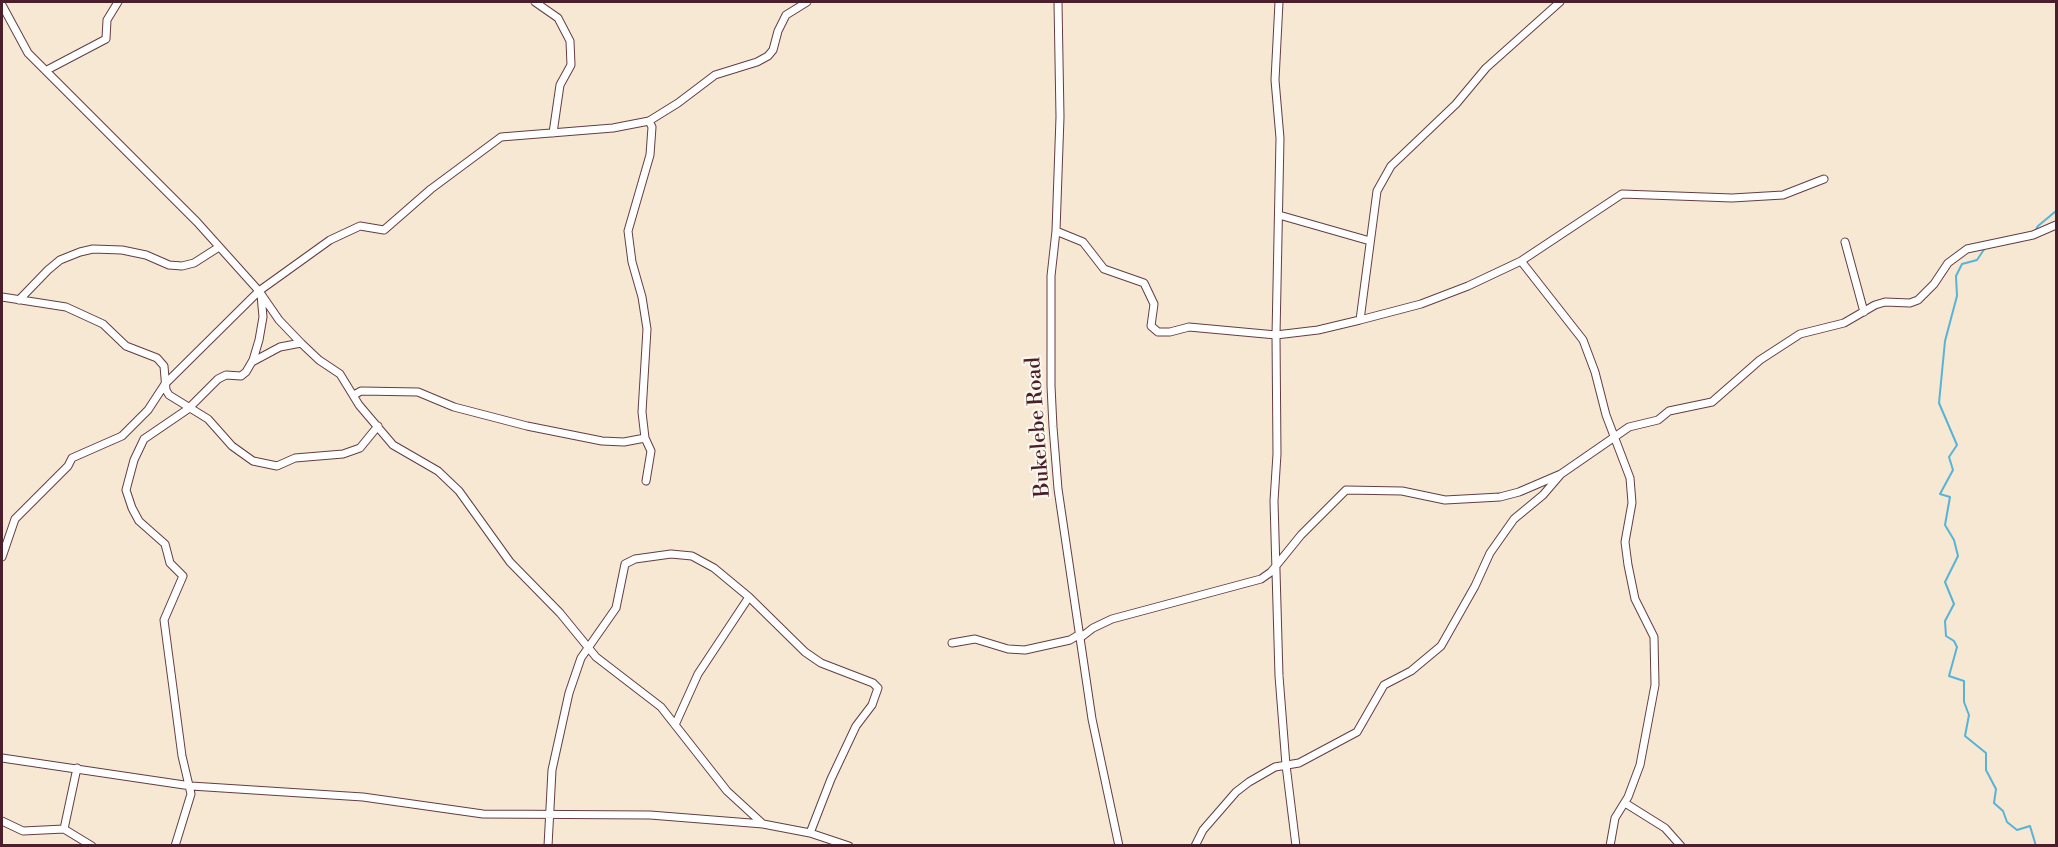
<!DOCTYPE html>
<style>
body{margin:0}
#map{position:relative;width:2058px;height:847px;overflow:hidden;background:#f6e8d3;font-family:"Libre Bodoni",serif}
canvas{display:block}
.frame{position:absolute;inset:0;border:3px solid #4a1f2b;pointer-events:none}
</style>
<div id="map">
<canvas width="2058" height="847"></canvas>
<div class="frame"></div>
</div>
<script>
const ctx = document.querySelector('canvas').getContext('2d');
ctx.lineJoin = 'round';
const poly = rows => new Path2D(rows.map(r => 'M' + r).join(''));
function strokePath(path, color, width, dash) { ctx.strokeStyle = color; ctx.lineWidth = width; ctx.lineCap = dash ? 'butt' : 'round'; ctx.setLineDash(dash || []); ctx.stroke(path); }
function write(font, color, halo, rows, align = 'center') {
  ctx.font = font + ' "Libre Bodoni",serif'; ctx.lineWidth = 4.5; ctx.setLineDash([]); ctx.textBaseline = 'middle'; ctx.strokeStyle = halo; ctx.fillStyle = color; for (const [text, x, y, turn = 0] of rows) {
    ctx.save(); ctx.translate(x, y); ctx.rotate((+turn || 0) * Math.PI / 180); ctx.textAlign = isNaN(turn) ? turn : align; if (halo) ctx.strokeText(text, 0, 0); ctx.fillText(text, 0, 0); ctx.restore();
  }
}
strokePath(poly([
 [2035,231,2038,226,2056,211],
 [2009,243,2021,241],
 [1985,248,1977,260,1962,264,1956,276,1957,296,1945,341,1939,403,1957,445,1949,457,1953,470,1940,494,1950,497,1945,525,1954,540,1958,556,1945,582,1954,604,1945,621,1946,636,1954,641,1957,647,1949,676,1964,681,1964,702,1969,715,1965,736,1986,753,1986,770,1996,789,1994,803,2003,811,2007,822,2017,830,2030,826,2036,846]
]), '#58b3d6', 2);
const street = poly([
 [535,2,558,18,570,41,571,65,560,85,553,133],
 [1058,2,1060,117,1056,231,1051,276,1051,386,1053,427,1058,489,1092,719,1119,846],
 [1279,2,1275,80,1280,138,1276,335,1277,454,1274,501,1279,676,1286,765,1296,846],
 [2,5,28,53,197,222,259,291,279,320,301,343,319,360,340,374,359,405,393,445,438,471,459,491,510,562,560,613,596,657,661,707,727,791,763,824],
 [47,70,106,39,107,20,118,2],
 [1279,215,1370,241],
 [1056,231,1083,242,1104,269,1144,283,1154,304,1151,326,1158,332,1170,332,1189,327,1276,335,1318,330,1360,320,1421,304,1468,286,1521,261,1622,194,1732,198,1783,195,1824,179],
 [1845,242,1864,312],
 [1521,261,1583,340,1595,372,1606,415,1630,478,1632,503,1625,542,1628,565,1635,599,1654,637,1655,685,1640,765,1628,797,1615,818,1610,846],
 [2,297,66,307,103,324,126,346,157,358,164,366,166,390,169,395,208,419,232,446,253,461,277,466,295,458,343,454,360,448,378,426],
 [19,300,48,270,60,260,80,252,93,249,122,250,146,255,169,265,182,266,194,263,219,247],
 [1360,320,1377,191,1391,166,1456,104,1486,68,1560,2],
 [252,362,280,347,301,343],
 [354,395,361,391,418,392,454,407,527,426,602,441,624,442,645,438],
 [646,481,651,451,645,438,642,412,647,329,642,297,632,262,628,231,650,155,652,127,649,121],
 [2,557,15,519,68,466,72,458,122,436,148,410,165,384,259,291,330,240,360,226,384,230,431,189,501,137,613,128,649,121,678,103,715,75,757,62,768,56,773,50,778,31,786,15,807,2],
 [1080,638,1093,628,1112,619,1261,579,1271,572,1301,535,1346,490,1402,491,1445,500,1500,497,1519,492,1561,474,1629,427,1658,420,1669,411,1712,402,1760,360,1800,334,1844,323,1875,305,1885,302,1910,303,1918,300,1934,284,1948,263,1967,249,2033,235,2056,225],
 [952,643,975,639,1008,649,1025,650,1070,640,1080,634],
 [675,725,698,674,749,597],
 [2,758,191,786,363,797,483,814,650,815,763,824,810,833,849,846],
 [1625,803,1665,828,1681,846],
 [2,821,23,831,64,829,92,846],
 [64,829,77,768],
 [175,846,191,794,182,756,164,620,183,576,170,563,165,544,139,521,132,508,126,490,134,460,144,439,188,409,218,379,226,375,241,376,246,372,253,360,259,340,263,317,261,295],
 [548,846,552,770,569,693,581,658,616,608,625,564,635,559,671,554,692,556,714,568,749,597,805,652,821,663,873,683,878,688,872,705,856,726,831,779,810,833],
 [1195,846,1203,830,1236,792,1249,782,1275,767,1299,763,1357,732,1384,685,1411,671,1441,646,1475,586,1490,553,1514,519,1543,495,1561,474]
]);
strokePath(street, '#643d44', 9);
strokePath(street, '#fff', 7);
write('21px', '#4a1f2b', '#fbf7ec', [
 ["Bukelebe Road",1039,427,-94]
]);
</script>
